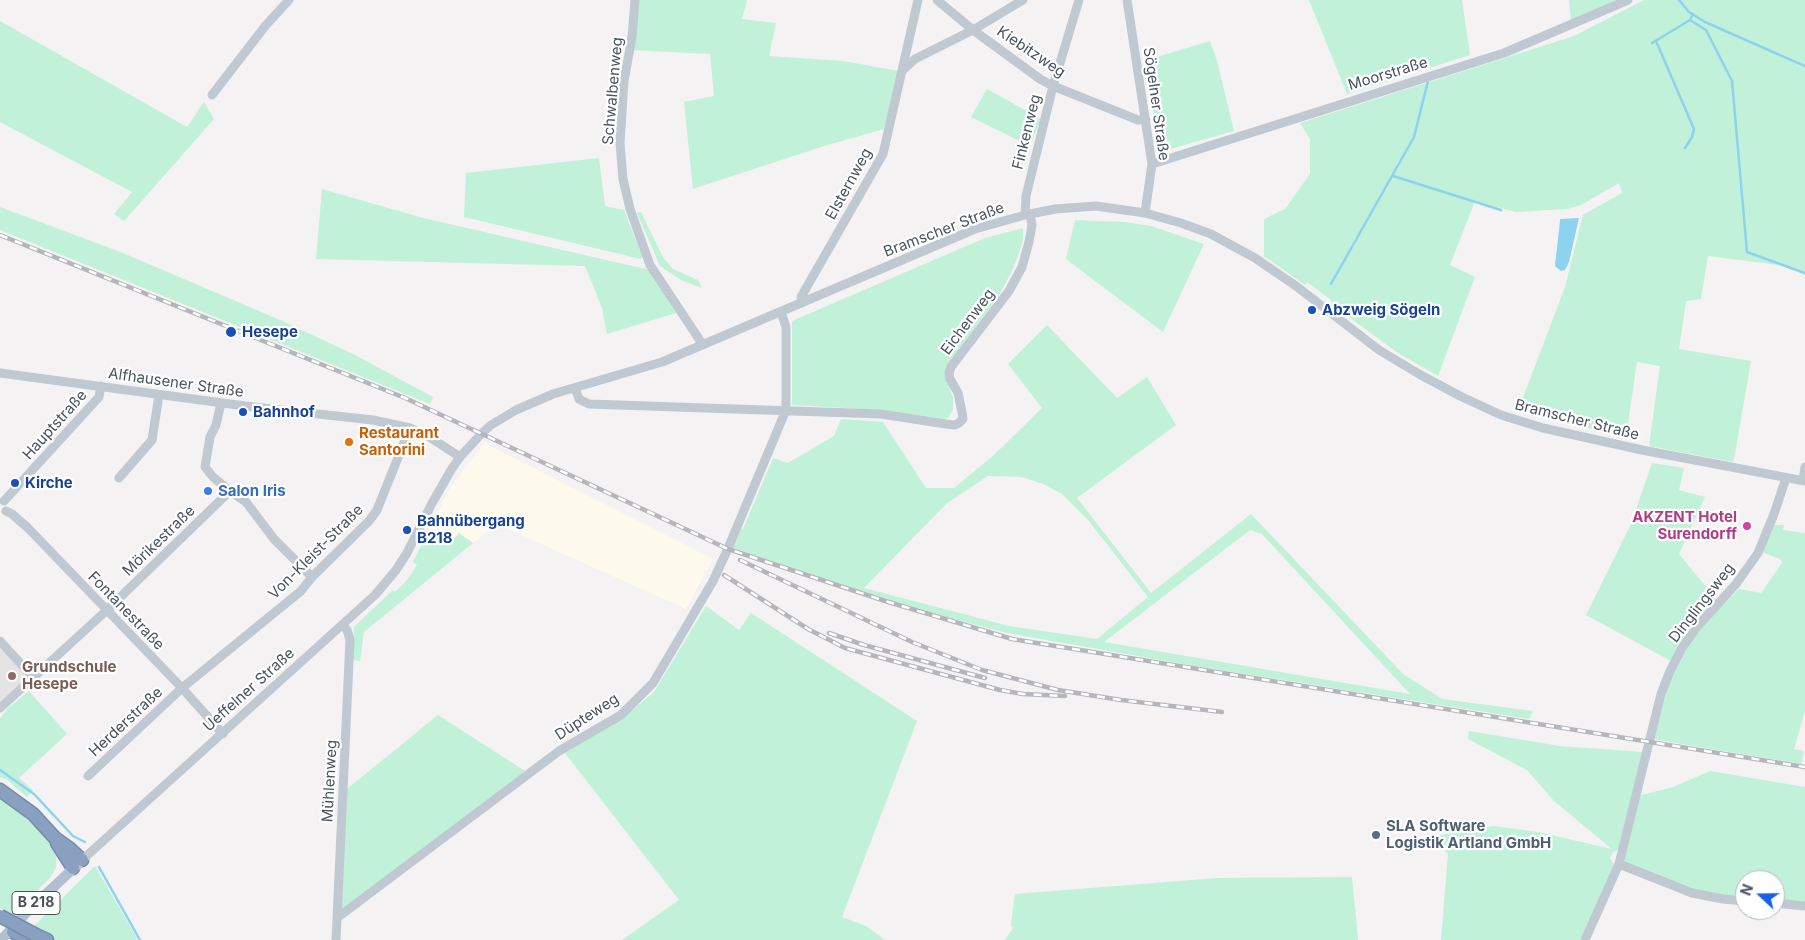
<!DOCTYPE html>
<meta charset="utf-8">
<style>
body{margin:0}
#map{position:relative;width:1805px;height:940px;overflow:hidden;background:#f4f2f2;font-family:Inter,sans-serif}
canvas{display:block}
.north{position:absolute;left:1735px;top:870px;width:50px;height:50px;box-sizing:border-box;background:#fff;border:1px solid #b6babf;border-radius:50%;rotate:291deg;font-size:14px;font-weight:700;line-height:20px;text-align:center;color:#495360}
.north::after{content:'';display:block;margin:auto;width:18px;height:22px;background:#1661ea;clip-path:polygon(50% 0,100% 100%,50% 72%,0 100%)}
</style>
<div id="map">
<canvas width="1805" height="940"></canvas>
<div class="north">N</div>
</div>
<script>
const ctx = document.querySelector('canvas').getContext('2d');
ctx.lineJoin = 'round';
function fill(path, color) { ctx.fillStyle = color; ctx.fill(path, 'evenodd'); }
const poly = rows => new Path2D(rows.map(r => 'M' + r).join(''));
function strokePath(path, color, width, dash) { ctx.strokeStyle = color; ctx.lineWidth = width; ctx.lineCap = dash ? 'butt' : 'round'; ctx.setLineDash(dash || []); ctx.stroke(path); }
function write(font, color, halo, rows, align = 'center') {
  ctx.font = font + ' Inter,sans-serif'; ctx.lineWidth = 4.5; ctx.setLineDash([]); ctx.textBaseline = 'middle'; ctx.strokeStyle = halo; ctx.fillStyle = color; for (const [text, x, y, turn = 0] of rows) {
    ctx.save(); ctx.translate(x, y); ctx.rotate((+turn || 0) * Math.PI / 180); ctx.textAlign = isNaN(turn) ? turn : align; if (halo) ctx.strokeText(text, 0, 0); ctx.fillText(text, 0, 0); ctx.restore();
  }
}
fill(poly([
 [484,443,713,559,686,609,497,524,473,543,459,533,448,546,427,534,448,491]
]), '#fdfaed');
fill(poly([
 [0,648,24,673,26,678,0,702]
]), '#e5e3e4');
fill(poly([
 [637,0,747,0,742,19,776,23,769,56,843,61,899,71,884,129,824,146,693,189,684,102,714,96,710,54,632,50],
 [1309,0,1462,0,1470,55,1347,94],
 [1569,0,1616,0,1571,21],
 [1644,0,1805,0,1805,275,1779,265,1708,256,1701,299,1686,301,1679,349,1751,361,1735,454,1733,462,1649,446,1660,366,1637,362,1626,437,1518,411,1565,287,1583,215,1622,193,1619,183,1581,205,1567,209,1516,212,1475,201,1450,265,1475,277,1438,376,1398,353,1331,304,1331,300,1307,282,1305,285,1264,256,1264,219,1285,209,1310,174,1310,139,1300,123,1574,36],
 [0,21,187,127,204,102,214,119,124,221,114,214,132,192,0,122],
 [1210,41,1217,61,1234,131,1159,152,1147,60],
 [987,89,1041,119,1030,146,971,117],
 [599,158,605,206,624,210,642,256,641,259,464,217,466,173],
 [322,189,423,218,650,270,676,313,607,334,602,308,585,266,316,259],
 [0,207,123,253,280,320,353,354,433,397,430,404,0,230],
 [641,212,663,257,673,269,698,280,702,288,681,280,660,266,637,213],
 [1075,220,1125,222,1151,226,1204,244,1163,332,1066,259],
 [1023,228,1023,240,1019,253,1012,271,998,297,946,367,945,377,953,398,953,409,949,417,946,419,882,410,792,405,792,321,985,238],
 [1047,325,1117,398,1147,377,1176,425,1077,498,1151,593,1251,514,1403,674,1442,699,1533,711,1529,719,1195,666,1007,633,927,612,859,591,732,549,740,528,743,529,773,458,788,463,834,436,841,419,883,422,926,488,954,488,994,455,1042,408,1008,364],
 [988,476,1022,477,1043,484,1062,494,1089,521,1148,597,1097,639,1009,626,864,588,947,503],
 [1250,530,1262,534,1410,694,1104,642],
 [1652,463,1684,468,1679,490,1705,497,1679,554,1717,600,1671,661,1586,615,1631,524],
 [1773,525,1784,525,1783,530,1805,533,1805,711,1794,749,1804,751,1801,764,1653,739,1672,671,1699,628,1739,589,1761,593,1782,563,1780,559,1764,553,1762,549],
 [459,533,473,543,364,632,360,661,352,660,354,627,393,590,395,592,407,580,417,565,413,562,427,534,448,546],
 [706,606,739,630,751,613,917,721,842,917,866,926,885,940,622,940,679,900,565,753,623,718,654,692],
 [29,691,67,734,19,778,33,790,27,797,6,779,0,777,0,719,8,708],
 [438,715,525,771,340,911,347,789],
 [1469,731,1560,746,1643,752,1620,849,1613,852,1610,858,1615,866,1582,940,1441,940,1448,854,1435,836,1493,826,1538,832,1612,849,1554,801,1527,770,1468,739],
 [1710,771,1805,787,1805,904,1775,901,1775,880,1745,880,1745,899,1710,896,1627,866,1623,856,1638,796,1673,787],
 [0,797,24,816,52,844,57,852,56,868,50,878,12,915,0,908],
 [95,866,138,940,57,940,34,926],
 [1352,877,1358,940,1005,940,1013,928,1011,925,1015,894,1217,878]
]), '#c1f1d8');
fill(poly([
 [1579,218,1569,262,1565,270,1561,271,1555,266,1560,221,1560,219]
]), '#8dd2ef');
strokePath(poly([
 [1679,0,1689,12,1705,22,1805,66],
 [1693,14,1690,20,1706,30,1732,81,1747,252,1805,273],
 [1656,41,1694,129,1692,137,1685,148],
 [1652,43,1690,20],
 [1393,176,1501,210],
 [1331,284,1414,137,1428,81],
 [0,770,34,794,73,836,85,842],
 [99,867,140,940]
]), '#8dd2ef', 2.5);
const highway = poly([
 [0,790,33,814,55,838,69,848,82,860],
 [57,843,73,868],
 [13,932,28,940],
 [36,935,47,940]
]);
strokePath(highway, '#748bad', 15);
strokePath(poly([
 [635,0,632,37,624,81,620,143,623,179,630,209,650,265,703,345],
 [937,0,973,30,1040,79,1053,86,1138,120,1146,120],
 [1127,0,1152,164,1145,213],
 [902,71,915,59,973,30,1023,0],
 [212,95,266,25,289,0],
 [1152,164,1504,53,1628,0],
 [1025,215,1026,196,1053,86,1079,0],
 [802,303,801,297,883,154,918,0],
 [0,373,245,406,373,420,410,428,431,438,460,457],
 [575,388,579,399,589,404,881,414,946,424,955,425,959,423,963,419,962,412,958,393,950,379,949,373,951,367,1009,291,1022,267,1029,242,1032,225,1030,214],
 [221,403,216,425,210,437,205,467,213,477,230,491,246,502,274,539,312,577],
 [119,478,152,440,159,395],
 [1803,481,1805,467],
 [4,501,99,397,101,386],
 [6,511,12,514,28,528,182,688,223,734],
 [0,641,33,677],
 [0,708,107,610,230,491],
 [88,776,182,688,301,591,312,577,369,521,377,510,410,428],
 [82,860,375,595,396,570,407,553,431,505,451,470,460,457,482,433,491,425,516,410,553,394,662,362,975,229,1025,215,1055,209,1096,206,1145,213,1181,223,1211,234,1255,258,1296,286,1379,350,1419,374,1460,396,1501,415,1543,428,1642,450,1805,481],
 [1619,864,1692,893,1723,899,1745,901],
 [1775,903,1805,906],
 [337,918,559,751,621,715,653,683,713,581,726,553,786,410,786,327,781,312],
 [336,940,350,640,347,630,343,625],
 [1585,940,1619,864,1661,694,1670,671,1682,648,1697,627,1736,584,1758,553,1774,514,1786,478]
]), '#c0c8d1', 9);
strokePath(poly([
 [1,940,26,913,78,864]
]), '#b2bfd1', 10);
strokePath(highway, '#89a0c1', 12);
const rail = poly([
 [0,235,405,398,728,549,885,601,1012,639,1805,767],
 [740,560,912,642,982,670,1058,690,1121,700,1222,712],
 [724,575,808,629,845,648,1000,690,1023,694,1065,696],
 [829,633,864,645,985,678]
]);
strokePath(rail, '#b4b6bc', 4.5);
strokePath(rail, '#fff', 2.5, [8]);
const highwayBridge = poly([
 [0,916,36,935]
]);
strokePath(highwayBridge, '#748bad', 15, []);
strokePath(highwayBridge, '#89a0c1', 12);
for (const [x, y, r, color] of [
 [1312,310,5,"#1a4fb4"],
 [231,332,6,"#1a4fb4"],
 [243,412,5,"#1a4fb4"],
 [349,442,5,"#e8710a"],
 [15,483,5,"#1a4fb4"],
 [208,491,5,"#3f7fe0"],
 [1747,526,5,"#d1479c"],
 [407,530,5,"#1a4fb4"],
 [12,676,5,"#8d6e63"],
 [1376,835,5,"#5c6f8a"]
]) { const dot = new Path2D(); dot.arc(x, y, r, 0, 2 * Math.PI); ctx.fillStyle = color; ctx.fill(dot); strokePath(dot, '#fff', 2); }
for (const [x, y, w] of [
 [36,903,48]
]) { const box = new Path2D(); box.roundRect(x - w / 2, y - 11.5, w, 23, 4); ctx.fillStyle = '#fff'; ctx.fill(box); strokePath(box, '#495360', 1); }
write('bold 14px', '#495360', null, [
 ["B 218",36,903]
]);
write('15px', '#495360', '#fff', [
 ["Kiebitzweg",1031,52,34],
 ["Moorstraße",1388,74,-17],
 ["Schwalbenweg",613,91,-85],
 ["Sögelner Straße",1156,104,82],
 ["Finkenweg",1027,132,-76],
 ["Elsternweg",849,184,-61],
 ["Bramscher Straße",944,230,-21],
 ["Eichenweg",968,322,-53],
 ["Alfhausener Straße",176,383,8],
 ["Bramscher Straße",1577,420,14],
 ["Hauptstraße",55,425,-48],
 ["Mörikestraße",159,541,-44],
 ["Von-Kleist-Straße",316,552,-45],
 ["Dinglingsweg",1702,603,-52],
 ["Fontanestraße",126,611,46],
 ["Ueffelner Straße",249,690,-42],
 ["Düpteweg",587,717,-33],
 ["Herderstraße",126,722,-43],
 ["Mühlenweg",330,781,-87]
]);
write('bold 15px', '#164399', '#fff', [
 ["Abzweig Sögeln",1322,310],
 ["Hesepe",242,332],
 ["Bahnhof",253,412],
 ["Kirche",25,483],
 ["Bahnübergang",417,521],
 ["B218",417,538]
], 'left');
write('bold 15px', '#c56008', '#fff', [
 ["Restaurant",359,433],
 ["Santorini",359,450]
], 'left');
write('bold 15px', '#366cbe', '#fff', [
 ["Salon Iris",218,491]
], 'left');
write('bold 15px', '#b23c85', '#fff', [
 ["AKZENT Hotel",1737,517],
 ["Surendorff",1737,534]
], 'right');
write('bold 15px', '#785e54', '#fff', [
 ["Grundschule",22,667],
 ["Hesepe",22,684]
], 'left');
write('bold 15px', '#4e5e75', '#fff', [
 ["SLA Software",1386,826],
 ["Logistik Artland GmbH",1386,843]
], 'left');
</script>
